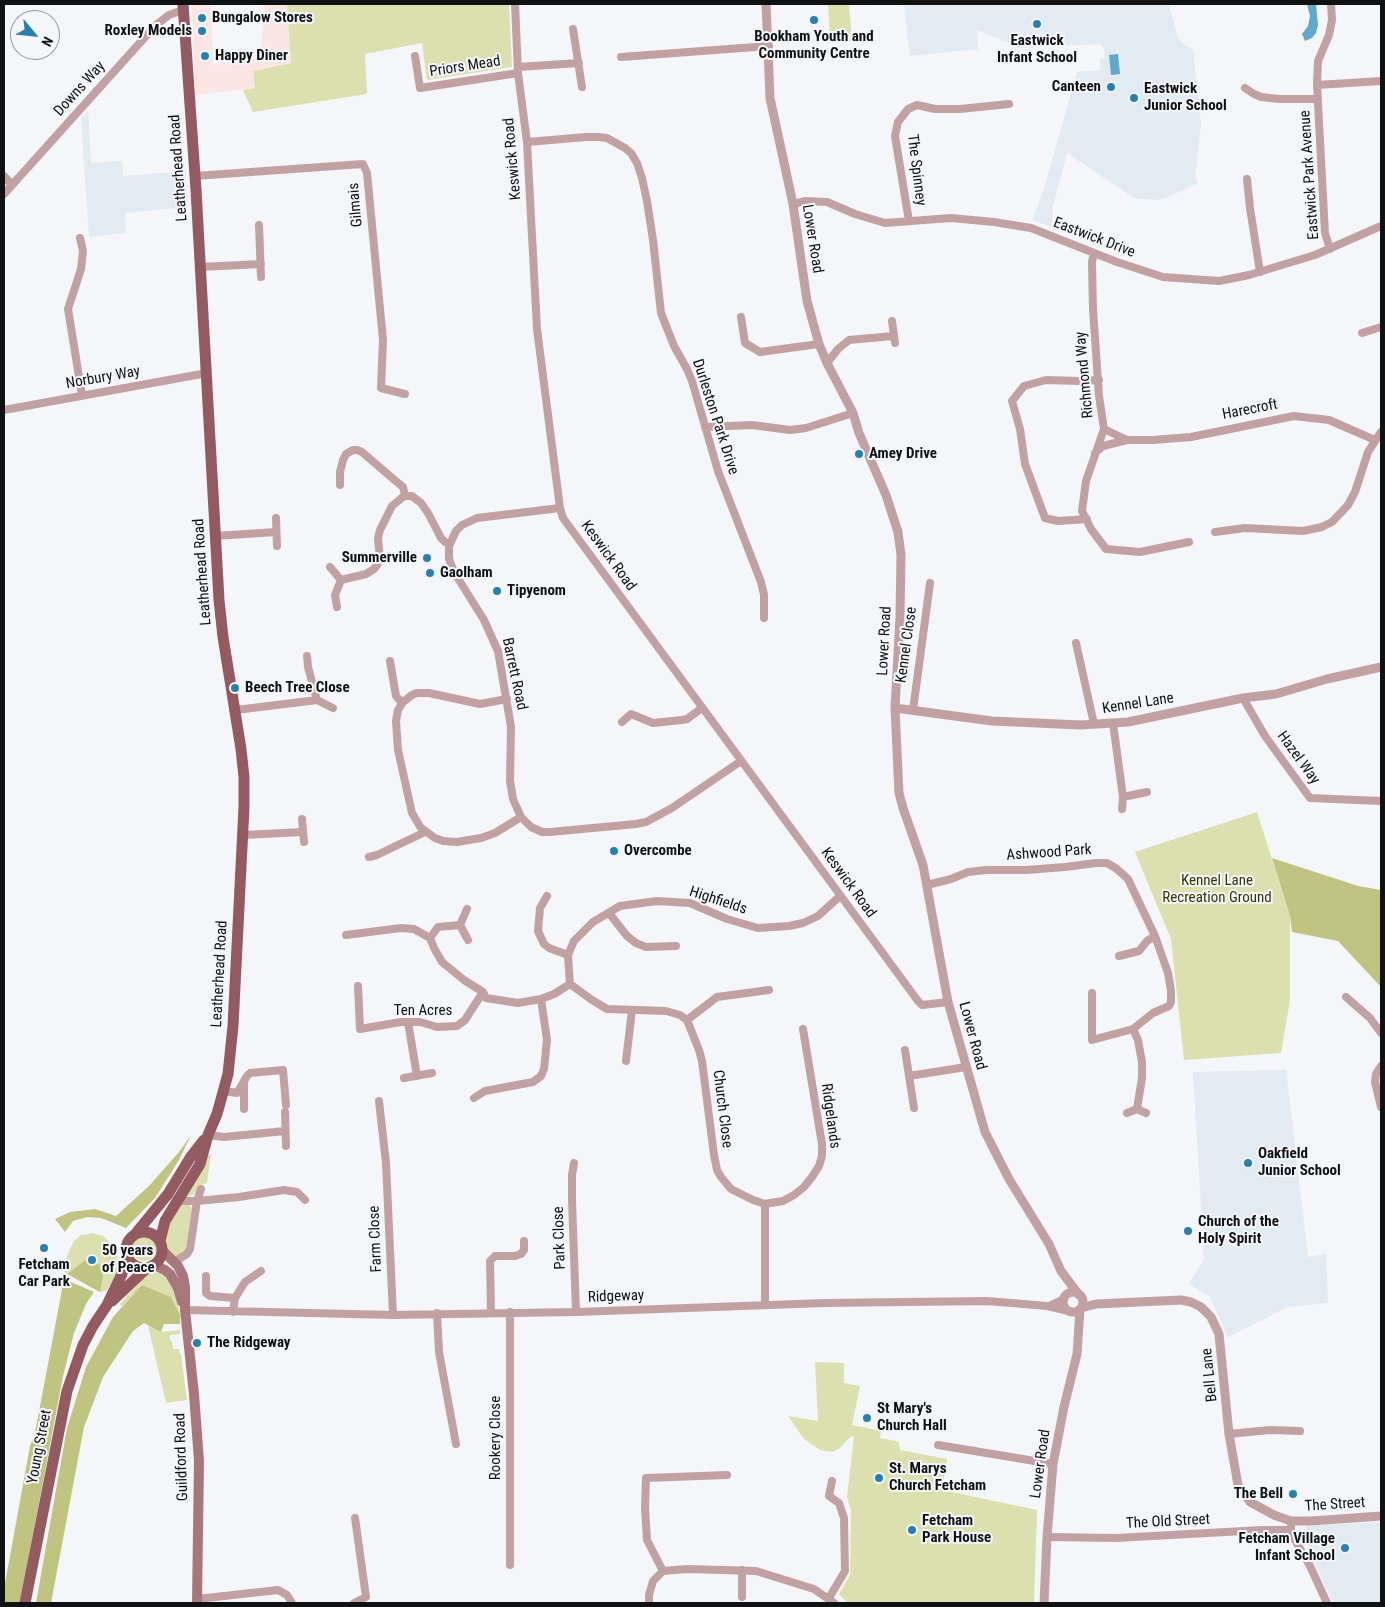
<!DOCTYPE html>
<style>
body{margin:0}
#map{position:relative;width:1385px;height:1607px;overflow:hidden;background:#f4f6fa;font-family:"Roboto Condensed",sans-serif}
canvas{display:block}
.frame{position:absolute;inset:0;border:5px solid #101112;pointer-events:none}
.north{position:absolute;left:10px;top:10px;width:50px;height:50px;box-sizing:border-box;background:#f4f6fa;border:1px solid #999a9d;border-radius:50%;rotate:118deg;font-size:14px;font-weight:700;line-height:20px;text-align:center;color:#101112}
.north::after{content:'';display:block;margin:auto;width:18px;height:22px;background:#2880ae;clip-path:polygon(50% 0,100% 100%,50% 72%,0 100%)}
</style>
<div id="map">
<canvas width="1385" height="1607"></canvas>
<div class="frame"></div>
<div class="north">N</div>
</div>
<script>
const ctx = document.querySelector('canvas').getContext('2d');
ctx.lineJoin = 'round';
function fill(path, color) { ctx.fillStyle = color; ctx.fill(path, 'evenodd'); }
const poly = rows => new Path2D(rows.map(r => 'M' + r).join(''));
function strokePath(path, color, width, dash) { ctx.strokeStyle = color; ctx.lineWidth = width; ctx.lineCap = dash ? 'butt' : 'round'; ctx.setLineDash(dash || []); ctx.stroke(path); }
function write(font, color, halo, rows, align = 'center') {
  ctx.font = font + ' "Roboto Condensed",sans-serif'; ctx.lineWidth = 4; ctx.setLineDash([]); ctx.textBaseline = 'middle'; ctx.strokeStyle = halo; ctx.fillStyle = color; for (const [text, x, y, turn = 0] of rows) {
    ctx.save(); ctx.translate(x, y); ctx.rotate((+turn || 0) * Math.PI / 180); ctx.textAlign = isNaN(turn) ? turn : align; if (halo) ctx.strokeText(text, 0, 0); ctx.fillText(text, 0, 0); ctx.restore();
  }
}
fill(poly([
 [192,4,211,4,213,65,261,57,264,4,287,4,291,63,253,71,255,88,195,95]
]), '#fce6e3');
fill(poly([
 [904,4,1169,4,1178,39,1186,46,1193,49,1201,124,1195,176,1198,183,1168,197,1156,200,1134,198,1067,153,1053,206,1052,227,1032,220,1043,192,1077,72,1100,70,1100,59,1105,58,1104,48,1099,44,1021,48,977,30,978,49,910,56],
 [88,111,91,163,122,161,123,176,186,171,188,207,125,213,126,233,89,237,81,118],
 [1286,1070,1308,1257,1326,1254,1328,1303,1287,1307,1228,1337,1210,1297,1189,1284,1204,1259,1193,1072],
 [1381,1522,1381,1603,1333,1603,1302,1534,1307,1526]
]), '#e2eaf2');
fill(poly([
 [287,4,509,4,512,67,427,80,422,43,365,54,367,94,253,112,243,90,255,88,253,71,291,63],
 [828,4,849,4,852,41,830,43],
 [1257,812,1290,916,1290,1000,1281,1053,1184,1060,1171,939,1135,852],
 [211,1154,207,1183,199,1186,194,1194,184,1199,207,1156],
 [185,1204,189,1205,192,1208,186,1249,183,1254,177,1257,171,1256,165,1248,166,1230,179,1207],
 [93,1233,105,1237,116,1250,119,1261,118,1273,106,1291,100,1292,64,1272,64,1264,73,1242,81,1235],
 '132 1249a12 12 0 1 1 24 0a12 12 0 1 1-24 0Z',
 [153,1271,162,1274,170,1281,177,1299,180,1315,171,1297,142,1285,122,1307,120,1304,148,1273],
 [148,1325,161,1332,180,1330,180,1334,170,1335,170,1341,172,1341,173,1349,179,1349,180,1354,181,1354,187,1400,166,1403],
 [815,1362,844,1363,844,1383,860,1386,852,1425,881,1431,880,1438,896,1441,899,1443,900,1450,947,1459,942,1490,1037,1510,1034,1603,848,1603,839,1594,850,1575,851,1510,847,1497,854,1436,849,1438,840,1448,833,1452,820,1450,804,1439,788,1416,818,1421]
]), '#dce0af');
fill(poly([
 [1272,858,1358,886,1381,890,1381,987,1338,941,1292,932,1290,916],
 [191,1135,179,1160,155,1198,126,1228,101,1218,87,1217,73,1221,65,1232,55,1219,70,1212,95,1209,116,1216,149,1186,179,1152],
 [86,1260,100,1265,103,1277,100,1292,67,1274],
 [64,1279,94,1292,86,1304,74,1333,63,1376,20,1603,4,1603,4,1589,30,1446,35,1433],
 [142,1285,171,1297,180,1315,180,1324,164,1324,161,1332,144,1323,133,1331,103,1377,84,1427,51,1603,36,1603,67,1428,86,1367,113,1317]
]), '#c0c480');
fill(poly([
 [1307,4,1316,4,1318,25,1316,33,1312,38,1305,41,1302,34,1308,26,1310,16],
 [1118,54,1120,74,1111,75,1109,55]
]), '#5faacb');
strokePath(poly([
 [515,4,518,73,527,142,537,329,560,508,563,518,918,1001,922,1005,948,1002],
 [573,29,582,87],
 [415,56,420,88,518,73],
 [621,57,769,46],
 [518,67,579,63],
 [1317,85,1381,81],
 [1245,88,1254,94,1261,97,1279,99,1318,99],
 [527,142,586,137,599,137,607,138,625,148,631,153,637,163,642,178,647,201,653,240,661,313,674,346,687,369,692,381,718,471,761,582,764,595,764,618],
 [4,176,12,185],
 [195,176,363,164,367,173,383,340,381,388,405,394],
 [1247,179,1250,208,1260,272],
 [4,194,155,26,169,15,183,10],
 [793,204,806,201,827,202,855,214,885,223,951,218,994,222,1031,228,1117,262,1163,277,1219,281,1249,275,1315,255,1381,226],
 [909,221,895,136,898,122,908,109,917,105,935,109,960,109,1009,104],
 [259,225,261,277],
 [80,238,83,251,81,269,68,309,82,395],
 [1330,249,1325,233,1317,85,1318,61,1329,35,1332,20,1331,4],
 [1094,253,1092,262,1093,309,1099,396,1104,429,1086,481,1082,511,1091,529,1106,549,1140,552,1189,542],
 [200,267,261,264],
 [741,317,745,343,760,352,819,344],
 [892,321,895,343],
 [1362,333,1381,327],
 [827,363,838,349,849,340,893,336],
 [4,410,207,373],
 [705,427,752,425,790,430,806,428,853,413],
 [1104,429,1127,440,1153,440,1191,437,1294,416,1329,420,1375,440],
 [1095,453,1103,446,1127,440],
 [340,485,340,472,343,460,346,454,353,450,357,450,362,452,391,477,403,487,405,496],
 [560,508,477,518,462,525,456,531,449,546,449,559,454,572,484,620,498,651,511,727,510,781,513,799,521,817,531,827,542,832,550,832,636,824,646,822,672,808,741,761],
 [276,518,277,546],
 [1087,519,1058,521,1045,518,1025,464,1020,429,1012,401,1024,386,1046,380,1078,381,1099,380],
 [1215,532,1245,528,1303,531,1322,527,1332,522,1348,505,1355,492,1368,452,1381,432],
 [215,536,276,532],
 [330,567,341,580],
 [337,607,335,595,341,580,366,574,374,569,377,565,380,559,378,538,380,530,392,506,404,496,412,496,421,503,428,513,441,538,445,542,450,544],
 [1076,643,1094,724],
 [390,661,396,696,402,703],
 [1243,698,1265,736,1310,798,1381,801],
 [507,699,480,704,429,693,417,693,412,695,403,702,398,710,396,721,398,750,412,813,421,828,435,838,443,841,457,842,481,838,495,833,521,817],
 [317,700,333,708],
 [236,710,317,700,308,667,307,656],
 [913,710,930,583],
 [622,722,631,714,653,723,682,720,687,719,702,708],
 [1113,723,1123,797,1147,792],
 [1122,809,1123,797],
 [302,819,304,842],
 [243,835,303,832],
 [369,857,377,855,425,832],
 [927,885,951,879,968,872,987,870,1026,870,1065,867,1096,863,1107,863,1117,869,1128,879,1155,936,1168,973,1171,991,1171,1002,1169,1006,1153,1013,1133,1029,1092,1040,1092,993],
 [547,896,540,908,538,931,544,944,549,948,568,955],
 [609,913,627,936,636,943,646,947,676,946],
 [460,925,467,909],
 [460,925,468,940],
 [346,935,401,928,414,929,430,938,434,948,442,962,464,980,483,992,486,998,518,1003,541,999,554,994,570,984],
 [430,938,438,927,460,925],
 [1119,956,1139,951,1147,941,1155,936],
 [570,984,592,1000,607,1009,666,1011,680,1015,687,1020,699,1050,702,1061,714,1155,717,1170,721,1177,731,1189,753,1200,765,1204,783,1201,794,1195,804,1187,812,1177,819,1166,822,1156,822,1144,803,1029],
 [570,984,568,955,574,941,593,922,620,906,657,901,690,903,727,919,758,928,789,926,803,923,818,916,840,896],
 [358,986,360,1029,401,1022,420,1022,437,1027,457,1026,465,1020,483,992],
 [1346,997,1370,1018,1381,1033],
 [687,1020,717,997,769,990],
 [408,1022,417,1076],
 [1133,1029,1138,1040,1142,1062,1142,1078,1137,1109],
 [905,1050,914,1108],
 [626,1061,632,1010],
 [1381,1066,1376,1074,1375,1082,1381,1107],
 [909,1076,966,1067],
 [404,1078,432,1073],
 [224,1091,237,1093,247,1076,250,1073,283,1070,286,1105],
 [474,1098,485,1091,533,1082,541,1076,544,1069,547,1040,541,999],
 [379,1101,386,1163,393,1315],
 [244,1109,244,1083],
 [285,1112,286,1146],
 [1127,1113,1137,1109,1146,1113],
 [208,1135,224,1137,285,1131],
 [574,1163,572,1175,572,1200,576,1312],
 [201,1189,197,1201,239,1197,284,1190,297,1192,305,1200],
 [765,1204,765,1305],
 [174,1262,187,1254,190,1249,197,1201,183,1201,176,1203],
 [206,1276,206,1293,210,1296,235,1298],
 [1049,1306,1064,1299],
 [185,1310,393,1315,576,1312,825,1303,987,1301,1047,1306,1069,1311],
 [233,1312,235,1298,245,1282,261,1271],
 [491,1312,490,1261,495,1256,515,1256,521,1254,524,1250,524,1241],
 [510,1312,510,1565],
 [437,1313,439,1352,456,1444],
 [1229,1434,1270,1430,1300,1431],
 [938,1445,1053,1464],
 [1291,1526,1291,1533,1310,1566,1327,1603],
 [1047,1537,1116,1538,1262,1530,1290,1530],
 [663,1571,647,1540,645,1508,646,1478,727,1475],
 [742,1597,742,1570],
 [829,1598,845,1571,844,1518,839,1503,829,1496,832,1481],
 [197,1599,278,1590,287,1595,292,1603],
 [354,1603,366,1597,355,1518],
 [649,1603,649,1595,653,1581,663,1571,687,1569,756,1571,814,1589,834,1603]
]), '#c2a1a3', 8);
strokePath(poly([
 [766,4,770,98,793,204,807,301,819,344,827,363,853,413,859,433,886,495,898,532,901,555,900,617,895,708,899,793,903,808,923,865,948,1002,985,1132,1009,1179,1049,1244,1061,1271,1079,1295],
 [895,708,992,721,1081,725,1128,722,1243,698,1276,694,1327,679,1381,667],
 '1063 1302a10 10 0 1 1 20 0a10 10 0 1 1-20 0Z',
 [1081,1308,1096,1304,1181,1300,1191,1302,1201,1307,1211,1317,1219,1334,1229,1434,1238,1485,1250,1502,1274,1515,1291,1521,1311,1521,1381,1516],
 [1044,1603,1047,1537,1053,1464,1064,1407,1077,1354,1080,1309]
]), '#c2a1a3', 9);
strokePath(poly([
 [162,1250,178,1266,183,1276,185,1287,185,1310,194,1394,199,1461,197,1603],
 [154,1265,165,1270,170,1274,178,1288,182,1302]
]), '#a7777b', 10);
strokePath(poly([
 '126 1250a18 18 0 1 1 36 0a18 18 0 1 1-36 0Z',
 [137,1232,168,1194,190,1158,204,1140],
 [160,1241,165,1221,200,1164,208,1135,217,1114,228,1074,233,1026,244,807,244,777,241,749,223,637,219,600,196,190,183,4],
 [112,1301,147,1268],
 [25,1603,67,1391,83,1345,93,1326,107,1305,122,1274,127,1257]
]), '#935a5f', 11);
for (const [x, y, r, color] of [
 [202,18,5,"#2880ae"],
 [814,20,5,"#2880ae"],
 [1037,24,5,"#2880ae"],
 [202,31,5,"#2880ae"],
 [205,56,5,"#2880ae"],
 [1111,87,5,"#2880ae"],
 [1134,98,5,"#2880ae"],
 [859,454,5,"#2880ae"],
 [427,558,5,"#2880ae"],
 [430,573,5,"#2880ae"],
 [497,591,5,"#2880ae"],
 [235,688,5,"#2880ae"],
 [614,851,5,"#2880ae"],
 [1248,1163,5,"#2880ae"],
 [1188,1231,5,"#2880ae"],
 [44,1248,5,"#2880ae"],
 [92,1260,5,"#2880ae"],
 [197,1343,5,"#2880ae"],
 [867,1418,5,"#2880ae"],
 [879,1478,5,"#2880ae"],
 [1293,1494,5,"#2880ae"],
 [912,1530,5,"#2880ae"],
 [1345,1548,5,"#2880ae"]
]) { const dot = new Path2D(); dot.arc(x, y, r, 0, 2 * Math.PI); ctx.fillStyle = color; ctx.fill(dot); strokePath(dot, '#f4f6fa', 2); }
write('bold 15px', '#101112', '#f4f6fa', [
 ["Bungalow Stores",212,18],
 ["Roxley Models",192,31,"right"],
 ["Bookham Youth and",814,37,"center"],
 ["Community Centre",814,54,"center"],
 ["Eastwick",1037,41,"center"],
 ["Infant School",1037,58,"center"],
 ["Happy Diner",215,56],
 ["Canteen",1101,87,"right"],
 ["Eastwick",1144,89],
 ["Junior School",1144,106],
 ["Amey Drive",869,454],
 ["Summerville",417,558,"right"],
 ["Gaolham",440,573],
 ["Tipyenom",507,591],
 ["Beech Tree Close",245,688],
 ["Overcombe",624,851],
 ["Oakfield",1258,1154],
 ["Junior School",1258,1171],
 ["Church of the",1198,1222],
 ["Holy Spirit",1198,1239],
 ["50 years",102,1251],
 ["of Peace",102,1268],
 ["Fetcham",44,1265,"center"],
 ["Car Park",44,1282,"center"],
 ["The Ridgeway",207,1343],
 ["St Mary's",877,1409],
 ["Church Hall",877,1426],
 ["St. Marys",889,1469],
 ["Church Fetcham",889,1486],
 ["The Bell",1283,1494,"right"],
 ["Fetcham",922,1521],
 ["Park House",922,1538],
 ["Fetcham Village",1335,1539,"right"],
 ["Infant School",1335,1556,"right"]
], 'left');
write('15px', '#101112', '#f4f6fa', [
 ["Priors Mead",465,67,-9],
 ["Downs Way",80,89,-48],
 ["Keswick Road",513,159,-95],
 ["Leatherhead Road",179,168,-94],
 ["The Spinney",916,170,83],
 ["Eastwick Park Avenue",1310,175,-94],
 ["Gilmais",356,205,-95],
 ["Eastwick Drive",1094,238,21],
 ["Lower Road",812,239,81],
 ["Richmond Way",1085,375,-95],
 ["Norbury Way",103,378,-10],
 ["Harecroft",1250,410,-11],
 ["Durleston Park Drive",715,417,72],
 ["Keswick Road",608,556,54],
 ["Leatherhead Road",203,572,-94],
 ["Lower Road",885,641,-87],
 ["Kennel Close",907,645,-82],
 ["Barrett Road",514,674,78],
 ["Kennel Lane",1138,704,-9],
 ["Hazel Way",1298,758,54],
 ["Ashwood Park",1049,853,-4],
 ["Keswick Road",848,883,54],
 ["Highfields",718,901,18],
 ["Leatherhead Road",220,974,-87],
 ["Ten Acres",423,1011],
 ["Lower Road",972,1036,75],
 ["Church Close",722,1109,83],
 ["Ridgelands",830,1116,82],
 ["Park Close",560,1238,-92],
 ["Farm Close",376,1239,-92],
 ["Ridgeway",616,1297,-2],
 ["Bell Lane",1210,1375,-96],
 ["Rookery Close",496,1438,-90],
 ["Young Street",40,1447,-79],
 ["Guildford Road",182,1457,-92],
 ["Lower Road",1041,1464,-82],
 ["The Street",1335,1505,-4],
 ["The Old Street",1168,1522,-3]
]);
write('15px', '#353600', '#f4f6fa', [
 ["Kennel Lane",1217,881],
 ["Recreation Ground",1217,898]
]);
</script>
